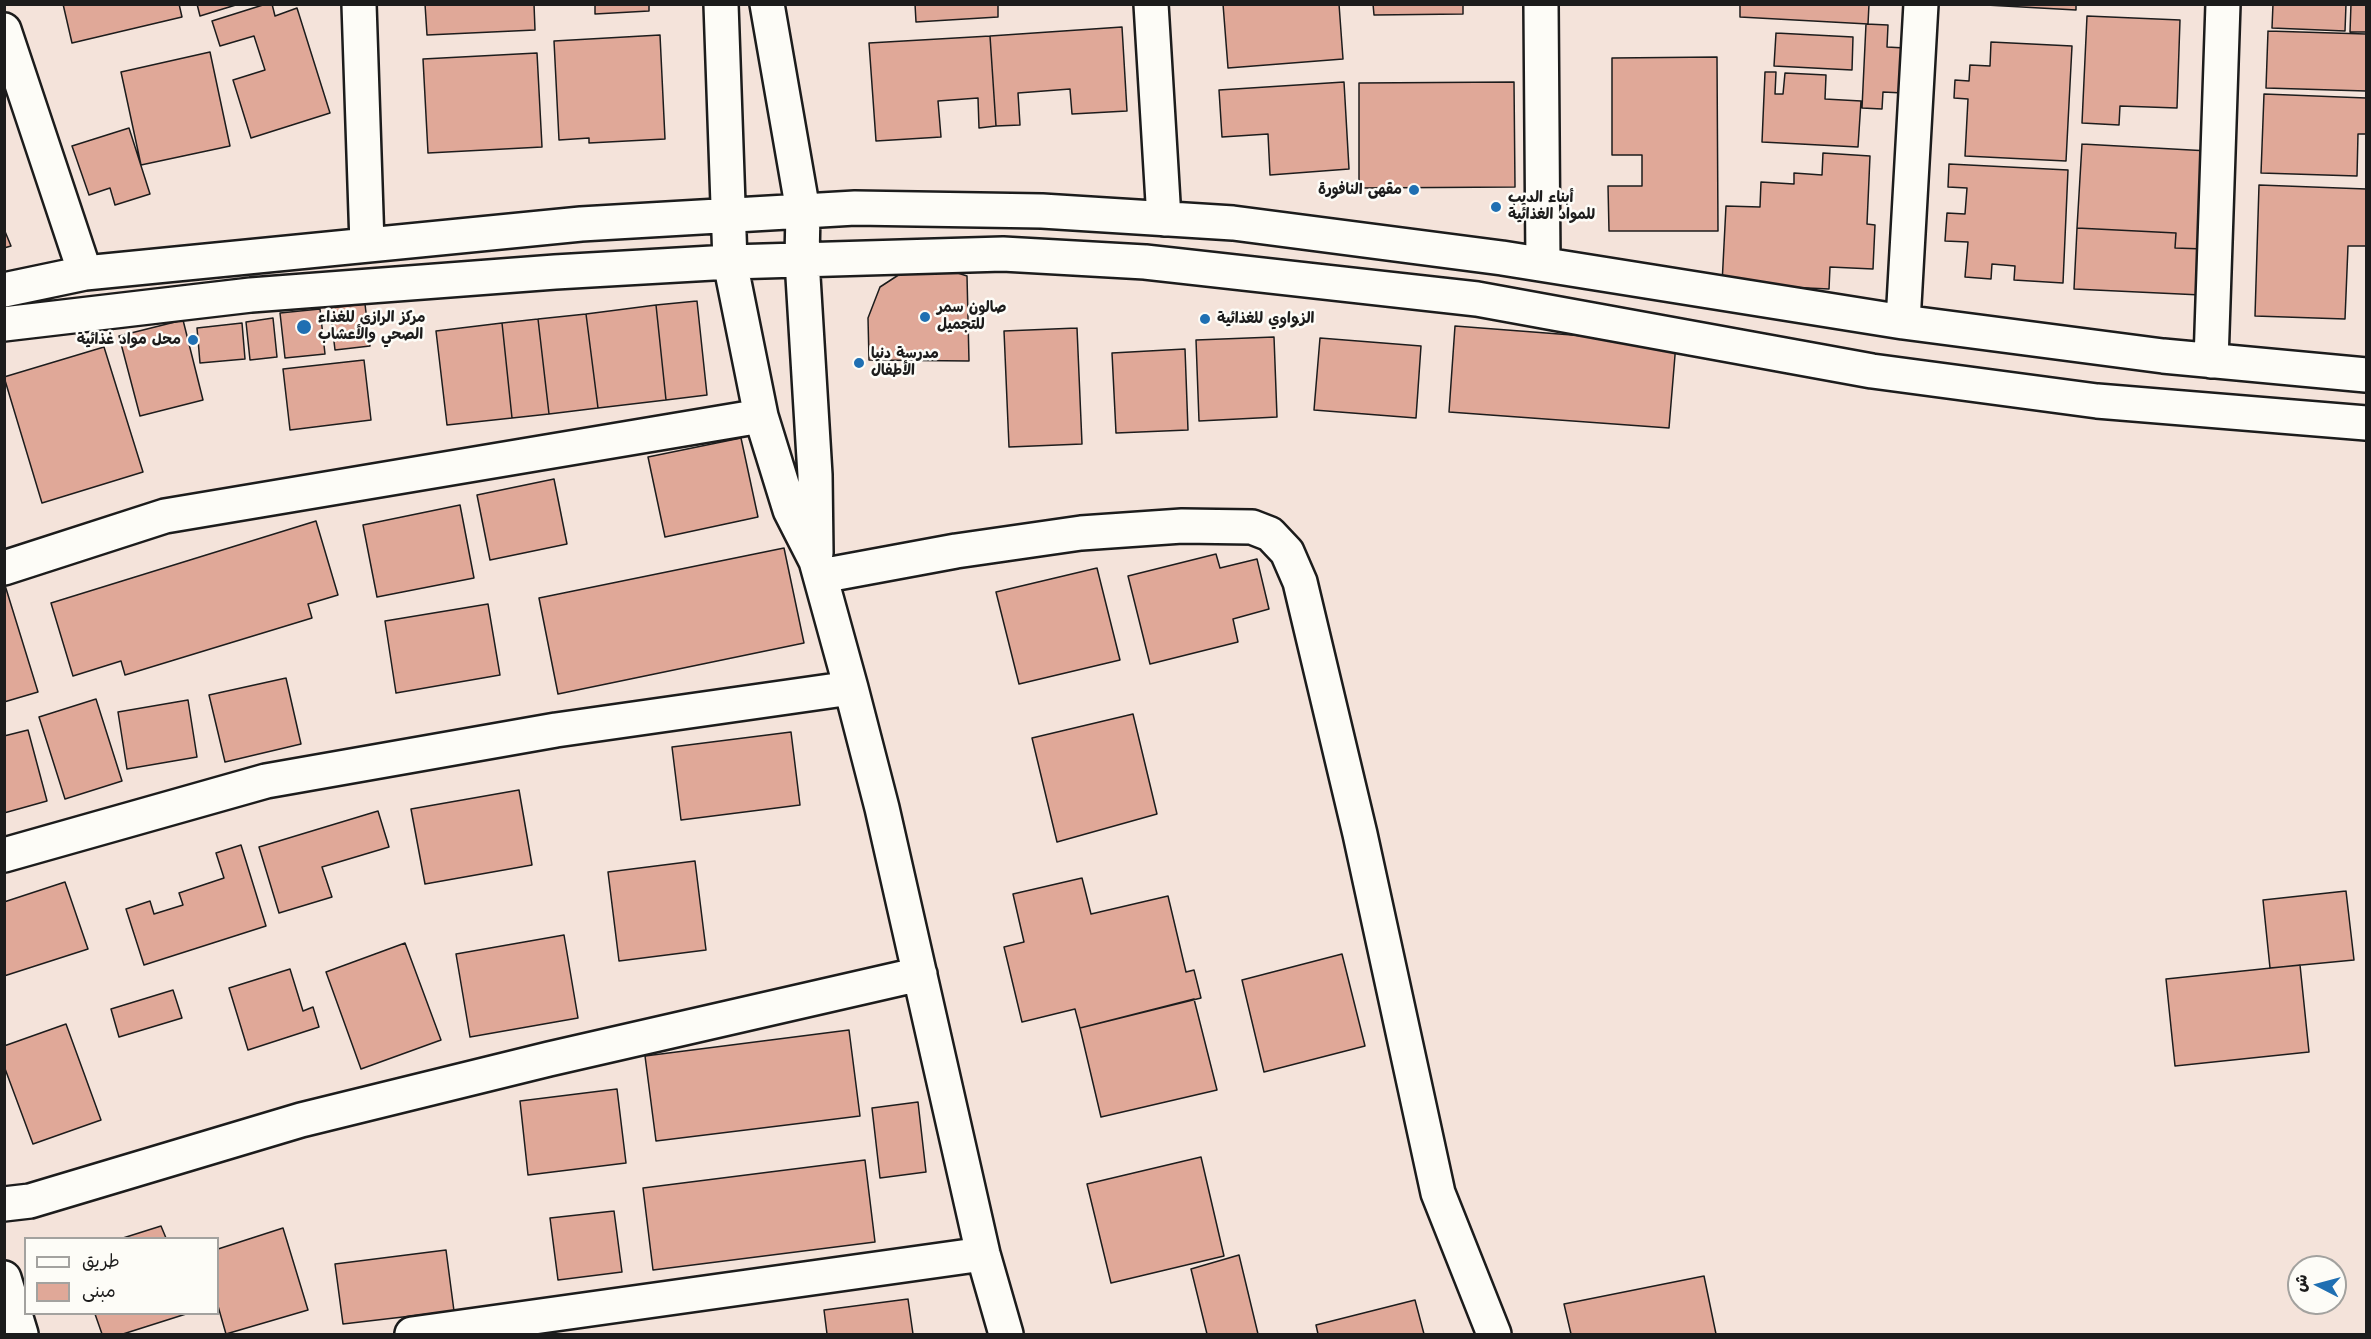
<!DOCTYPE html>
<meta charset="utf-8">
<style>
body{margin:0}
#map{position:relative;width:2371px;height:1339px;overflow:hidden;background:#f4e3da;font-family:"Shantell Sans","Playpen Sans Arabic",sans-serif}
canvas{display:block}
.frame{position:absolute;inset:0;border:6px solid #1c1c1c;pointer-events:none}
.legend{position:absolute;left:24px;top:1237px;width:195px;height:78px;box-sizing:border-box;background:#fdfcf7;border:2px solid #a3a29f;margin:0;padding:8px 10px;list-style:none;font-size:18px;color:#1c1c1c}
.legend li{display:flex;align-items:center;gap:12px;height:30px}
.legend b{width:30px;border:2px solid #a3a29f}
.north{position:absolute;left:2287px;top:1255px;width:60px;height:60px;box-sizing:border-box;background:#fdfcf7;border:2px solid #a3a29f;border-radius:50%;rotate:276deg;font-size:16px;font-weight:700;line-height:24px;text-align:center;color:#1c1c1c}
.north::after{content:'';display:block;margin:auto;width:21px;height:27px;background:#1f6fb2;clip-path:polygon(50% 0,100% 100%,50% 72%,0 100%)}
</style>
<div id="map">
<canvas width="2371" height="1339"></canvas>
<div class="frame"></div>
<ul class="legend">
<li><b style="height:8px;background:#fdfcf7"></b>طريق</li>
<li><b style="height:16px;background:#e0a898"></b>مبنى</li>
</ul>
<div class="north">ش</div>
</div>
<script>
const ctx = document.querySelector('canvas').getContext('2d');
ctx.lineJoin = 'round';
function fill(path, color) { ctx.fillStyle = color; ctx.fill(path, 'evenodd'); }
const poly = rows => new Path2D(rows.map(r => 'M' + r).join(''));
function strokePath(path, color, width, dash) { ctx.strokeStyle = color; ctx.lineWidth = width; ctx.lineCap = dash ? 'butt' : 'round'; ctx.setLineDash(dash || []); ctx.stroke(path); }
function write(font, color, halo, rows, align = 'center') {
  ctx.font = font + ' "Shantell Sans","Playpen Sans Arabic",sans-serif'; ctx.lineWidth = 5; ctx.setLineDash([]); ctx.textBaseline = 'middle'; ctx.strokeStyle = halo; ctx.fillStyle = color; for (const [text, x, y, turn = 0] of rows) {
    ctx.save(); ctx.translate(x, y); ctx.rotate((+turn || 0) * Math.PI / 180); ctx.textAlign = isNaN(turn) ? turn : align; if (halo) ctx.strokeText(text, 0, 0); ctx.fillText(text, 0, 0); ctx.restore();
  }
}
const building = poly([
 [63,4,179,4,182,17,72,43,63,4],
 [197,4,239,4,200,16,197,4],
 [266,4,272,4,275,16,297,8,330,113,251,138,233,80,265,70,254,36,220,46,212,21,266,4],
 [425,4,534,4,535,30,427,35,425,4],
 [595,4,649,4,649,11,595,14,595,4],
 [915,4,998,4,998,17,916,22,915,4],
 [1223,4,1339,4,1343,59,1228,68,1223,4],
 [1373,4,1463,4,1463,14,1374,15,1373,4],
 [1740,4,1869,4,1868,24,1740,17,1740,4],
 [1968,4,2076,4,2076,10,1968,4],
 [2273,4,2346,4,2345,31,2272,28,2273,4],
 [2351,4,2366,4,2366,32,2350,32,2351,4],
 [2087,16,2180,20,2177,108,2120,106,2119,125,2082,123,2087,16],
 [1866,24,1888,25,1887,47,1905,48,1903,93,1883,92,1882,109,1862,108,1866,24],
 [1122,27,1127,111,1072,114,1070,89,1018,93,1020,125,996,126,990,36,1122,27],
 [2268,31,2366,34,2366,91,2266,88,2268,31],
 [1776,33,1853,37,1852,70,1774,66,1776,33],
 [660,35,665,139,589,143,589,138,559,140,554,41,660,35],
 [990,36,996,126,979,128,978,98,938,101,941,137,876,141,869,43,990,36],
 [1991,42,2072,46,2066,161,1965,156,1968,99,1954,98,1955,80,1969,81,1970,65,1990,66,1991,42],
 [210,52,230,146,141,165,121,72,210,52],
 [537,53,542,147,428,153,423,59,537,53],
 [1717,57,1718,231,1609,231,1608,186,1642,186,1642,155,1612,155,1612,58,1717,57],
 [1765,72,1776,72,1775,94,1783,94,1785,73,1826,75,1825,99,1861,101,1858,147,1762,142,1765,72],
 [1344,82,1349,169,1270,175,1268,134,1222,137,1219,90,1344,82],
 [1514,82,1515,187,1359,188,1359,83,1514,82],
 [2264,94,2366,98,2366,134,2358,134,2357,176,2261,173,2264,94],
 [129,128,150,194,115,205,110,188,89,195,72,146,129,128],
 [2082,144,2209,151,2204,249,2175,248,2176,233,2077,228,2082,144],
 [1823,153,1870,156,1867,224,1875,225,1873,269,1830,267,1829,289,1722,284,1726,206,1760,207,1761,182,1794,184,1794,173,1822,175,1823,153],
 [1949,164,2068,170,2063,283,2014,280,2015,266,1992,264,1991,279,1965,277,1968,242,1945,241,1947,213,1965,214,1967,188,1948,187,1949,164],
 [2259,185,2366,189,2366,246,2348,246,2345,319,2255,316,2259,185],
 [2077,228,2176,233,2175,248,2204,249,2201,295,2074,289,2077,228],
 [4,229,11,246,4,248,4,229],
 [936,266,967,276,969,361,869,360,868,318,880,287,900,274,936,266],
 [697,301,707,395,666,400,656,305,697,301],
 [365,304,370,346,335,350,330,308,365,304],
 [656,305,666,400,598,408,586,314,656,305],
 [320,309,325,354,285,358,280,313,320,309],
 [586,314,598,408,549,414,538,319,586,314],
 [273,318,277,357,250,360,246,322,273,318],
 [538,319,549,414,512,418,502,323,538,319],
 [183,320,203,400,140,416,119,336,183,320],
 [242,323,245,359,200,363,197,328,242,323],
 [502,323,512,418,447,425,436,331,502,323],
 [1455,326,1676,343,1669,428,1449,412,1455,326],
 [1077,328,1082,444,1009,447,1004,331,1077,328],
 [1274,337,1277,417,1199,421,1196,340,1274,337],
 [1320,338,1421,346,1416,418,1314,410,1320,338],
 [104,347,143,472,42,503,4,377,104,347],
 [1185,349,1188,430,1116,433,1112,353,1185,349],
 [364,360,371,420,290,430,283,369,364,360],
 [741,438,758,517,665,537,648,457,741,438],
 [554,479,567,544,490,560,477,495,554,479],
 [460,505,474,578,377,597,363,525,460,505],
 [316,521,338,595,308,604,312,618,125,675,121,661,73,676,51,603,316,521],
 [784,548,804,643,558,694,539,598,784,548],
 [1216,554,1220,568,1257,559,1269,609,1233,619,1238,642,1150,664,1128,576,1216,554],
 [1097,568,1120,660,1019,684,996,592,1097,568],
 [4,582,38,692,4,702,4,582],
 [488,604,500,675,396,693,385,621,488,604],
 [286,678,301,744,225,762,209,695,286,678],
 [96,699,122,781,65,799,39,717,96,699],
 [188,700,197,757,127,769,118,712,188,700],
 [1133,714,1157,814,1057,842,1032,738,1133,714],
 [28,730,47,801,4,813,4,736,28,730],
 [791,732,800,805,681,820,672,747,791,732],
 [519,790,532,865,425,884,411,809,519,790],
 [378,811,389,847,322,867,332,897,279,913,259,847,378,811],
 [241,845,266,926,144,965,126,909,150,901,154,914,183,905,179,893,224,878,216,853,241,845],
 [695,861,706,950,619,961,608,872,695,861],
 [1082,878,1091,914,1168,896,1186,972,1194,970,1201,998,1080,1028,1075,1009,1022,1022,1004,947,1024,942,1013,894,1082,878],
 [65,882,88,949,4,976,4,902,65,882],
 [2346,891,2354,960,2270,968,2263,900,2346,891],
 [564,935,578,1018,470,1037,456,954,564,935],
 [405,943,441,1040,361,1069,326,972,405,943],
 [1342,954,1365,1046,1264,1072,1242,980,1342,954],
 [2300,965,2309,1052,2175,1066,2166,979,2300,965],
 [290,969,303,1011,313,1007,319,1027,248,1050,229,988,290,969],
 [173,990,182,1018,119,1037,111,1009,173,990],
 [1194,999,1217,1090,1101,1117,1080,1028,1194,999],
 [66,1024,101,1120,33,1144,4,1066,4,1046,66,1024],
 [849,1030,860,1116,656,1141,645,1056,849,1030],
 [617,1089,626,1163,528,1175,520,1101,617,1089],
 [918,1102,926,1172,880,1178,872,1108,918,1102],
 [1201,1157,1224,1256,1111,1283,1087,1184,1201,1157],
 [865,1160,875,1242,653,1270,643,1188,865,1160],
 [614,1211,622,1272,558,1280,550,1218,614,1211],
 [161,1226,166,1238,123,1238,161,1226],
 [283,1228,308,1310,226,1334,218,1306,218,1249,283,1228],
 [446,1250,454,1311,343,1324,335,1264,446,1250],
 [1239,1255,1258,1334,1207,1334,1191,1269,1239,1255],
 [1704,1276,1716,1334,1571,1334,1564,1304,1704,1276],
 [908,1299,913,1334,827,1334,824,1310,908,1299],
 [1415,1300,1424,1334,1318,1334,1316,1325,1415,1300],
 [95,1314,186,1314,123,1334,102,1334,95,1314]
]);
fill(building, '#e0a898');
strokePath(building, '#1c1c1c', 1.5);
const minor = poly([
 [359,4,367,244],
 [721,4,730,262,761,416,790,510,816,561,851,688,882,808,983,1254,1006,1334],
 [767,4,803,211,802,260,815,475,816,553],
 [1151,4,1164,219],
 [1541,4,1543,264],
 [4,30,85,273],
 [4,290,85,273,581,224,855,208,1042,211,1233,223,1502,258,1903,322,2163,356,2366,375],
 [1903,322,1921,4],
 [4,324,251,295,555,272,730,262,1003,254,1145,262,1477,299,1872,371,2097,401,2366,423],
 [2211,361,2223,4],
 [4,568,165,516,761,416],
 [821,576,956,551,1081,533,1182,526,1252,527,1270,534,1287,552,1300,582,1360,834,1438,1193,1494,1334],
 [4,855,266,781,556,730,851,688],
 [4,1204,30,1201,301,1120,549,1059,920,974],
 [4,1278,21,1334],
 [412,1334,983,1254]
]);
strokePath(minor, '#1c1c1c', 38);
strokePath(minor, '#fdfcf7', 33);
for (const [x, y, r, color] of [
 [1414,190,6,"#1f6fb2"],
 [1496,207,6,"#1f6fb2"],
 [925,317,6,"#1f6fb2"],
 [1205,319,6,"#1f6fb2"],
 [304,327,8,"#1f6fb2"],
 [193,340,6,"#1f6fb2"],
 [859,363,6,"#1f6fb2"]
]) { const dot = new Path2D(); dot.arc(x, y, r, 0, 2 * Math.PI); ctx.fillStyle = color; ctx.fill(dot); strokePath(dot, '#fdfcf7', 2); }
write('bold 15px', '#1c1c1c', '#fdfcf7', [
 ["مقهى النافورة",1402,190,"right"],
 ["أبناء الديب",1508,198],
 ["للمواد الغذائية",1508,215],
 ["صالون سمر",937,308],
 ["للتجميل",937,325],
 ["مركز الرازي للغذاء",318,318],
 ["الصحي والأعشاب",318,335],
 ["الزواوي للغذائية",1217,319],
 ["محل مواد غذائية",181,340,"right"],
 ["مدرسة دنيا",871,354],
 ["الأطفال",871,371]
], 'left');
</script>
